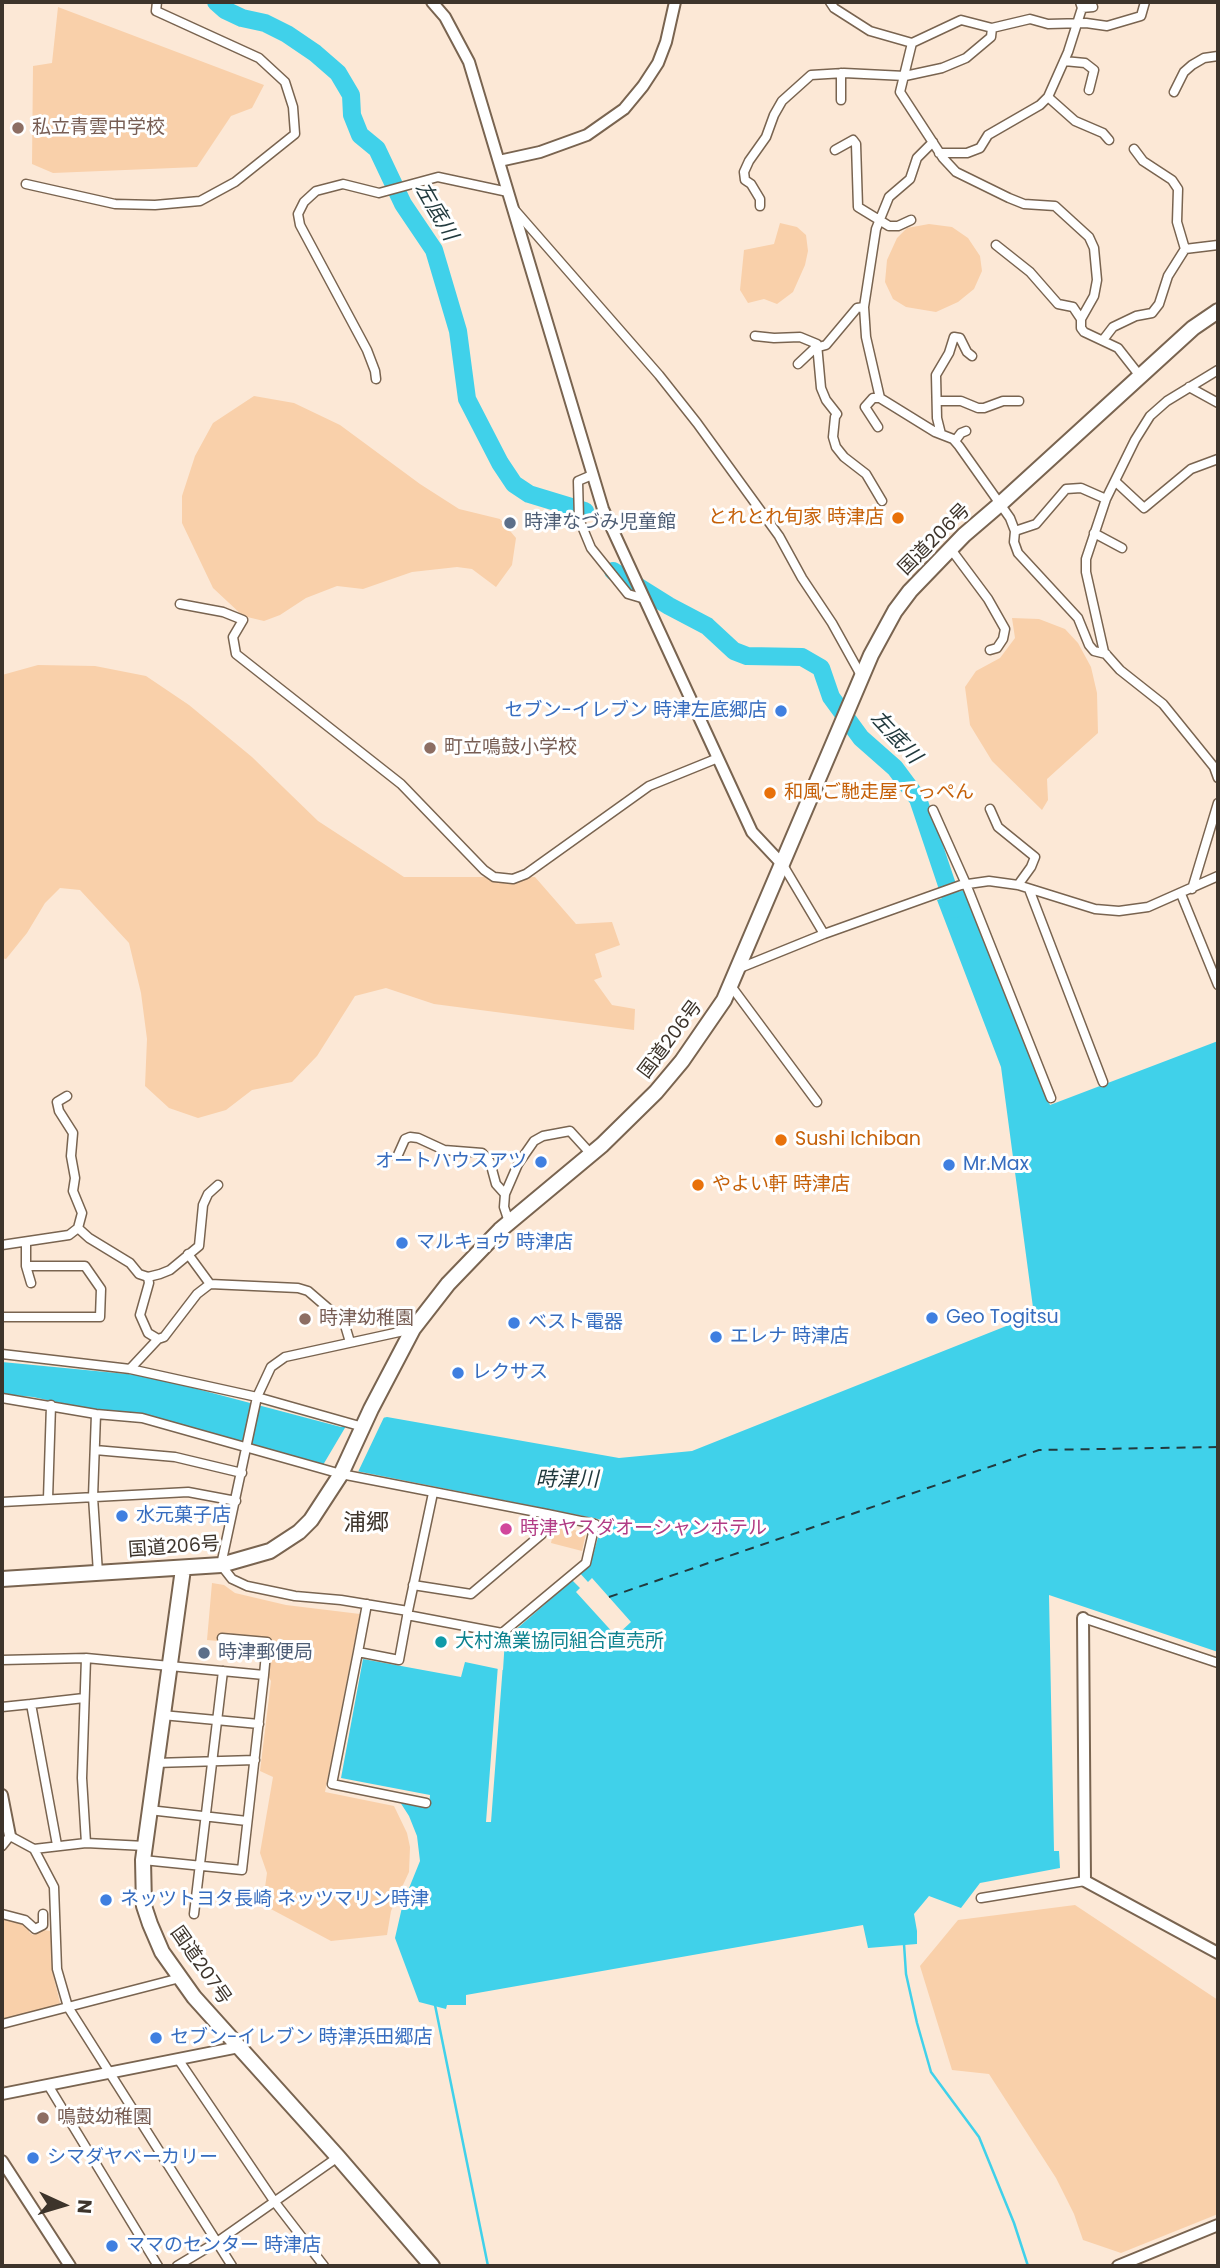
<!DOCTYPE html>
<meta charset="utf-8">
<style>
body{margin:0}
#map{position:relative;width:1220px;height:2268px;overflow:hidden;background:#fce8d6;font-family:Poppins,sans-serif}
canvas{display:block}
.frame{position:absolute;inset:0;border:4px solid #3d342b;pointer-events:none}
.north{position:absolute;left:28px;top:2170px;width:70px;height:70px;-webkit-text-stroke:5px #fff;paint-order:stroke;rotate:94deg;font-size:19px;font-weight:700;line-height:28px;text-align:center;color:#3d342b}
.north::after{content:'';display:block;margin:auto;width:24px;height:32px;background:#3d342b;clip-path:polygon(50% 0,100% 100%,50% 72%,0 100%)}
</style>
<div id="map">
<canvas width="1220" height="2268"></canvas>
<div class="frame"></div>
<div class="north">N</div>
</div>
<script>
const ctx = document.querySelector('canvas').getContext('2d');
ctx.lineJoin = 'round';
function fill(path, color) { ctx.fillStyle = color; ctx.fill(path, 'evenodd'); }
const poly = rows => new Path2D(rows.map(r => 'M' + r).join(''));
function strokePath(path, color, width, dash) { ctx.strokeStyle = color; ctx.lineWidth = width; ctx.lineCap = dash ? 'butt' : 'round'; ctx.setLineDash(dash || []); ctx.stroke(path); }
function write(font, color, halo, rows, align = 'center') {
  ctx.font = font + ' Poppins,"Noto Sans JP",sans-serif'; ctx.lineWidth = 6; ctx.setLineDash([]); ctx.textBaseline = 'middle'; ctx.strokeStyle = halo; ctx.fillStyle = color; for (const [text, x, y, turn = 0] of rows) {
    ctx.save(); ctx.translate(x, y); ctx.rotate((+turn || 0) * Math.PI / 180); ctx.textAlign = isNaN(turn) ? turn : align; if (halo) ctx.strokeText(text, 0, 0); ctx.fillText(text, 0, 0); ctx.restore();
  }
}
fill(poly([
 [58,7,264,85,252,108,231,116,197,167,53,173,32,164,33,66,52,63],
 [780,223,797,227,806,235,808,251,805,265,793,292,777,304,764,299,748,303,740,290,744,250,774,244],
 [929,224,952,227,968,238,980,256,982,271,974,289,958,302,936,312,906,307,893,299,885,282,887,260,897,238,907,228],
 [254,396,294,403,340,425,420,484,459,509,500,519,516,538,512,565,496,587,472,569,457,567,412,572,363,589,337,586,306,598,280,615,264,621,243,616,213,588,182,523,182,496,195,456,213,423],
 [1012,618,1039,619,1065,629,1078,643,1091,667,1097,693,1098,733,1047,779,1048,800,1042,810,992,761,970,725,965,687,976,671,1000,658,1015,638],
 [38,665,95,666,146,676,189,705,252,757,318,821,404,877,535,877,576,924,612,922,620,945,595,954,602,977,594,980,612,1005,635,1009,634,1030,434,1004,386,988,355,996,317,1056,292,1082,252,1090,226,1110,198,1118,169,1108,145,1086,147,1039,141,993,129,943,80,890,60,888,45,903,27,933,6,959,2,958,2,675],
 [555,1525,586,1533,582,1551,551,1543],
 [212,1583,224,1585,235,1593,286,1605,360,1614,325,1792,394,1806,407,1833,410,1847,409,1872,391,1911,387,1935,331,1941,269,1908,263,1902,267,1873,260,1853,273,1777,260,1771,271,1681,267,1674,270,1646,207,1640],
 [1075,1905,1218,2000,1218,2214,1121,2253,1083,2240,1074,2214,1056,2178,989,2074,952,2070,920,1966,958,1920],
 [2,1919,20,1921,29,1928,29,1932,33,1935,43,1930,51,1931,52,1970,60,2003,58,2005,2,2019]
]), '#f9d0aa');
fill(poly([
 [966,889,1050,1105,1218,1041,1218,1652,1049,1595,1054,1851,1059,1851,1060,1868,980,1883,961,1908,929,1896,914,1914,917,1931,917,1944,868,1948,863,1925,466,1995,466,2005,447,2005,446,2009,419,2002,395,1938,403,1903,420,1861,417,1836,409,1816,400,1802,429,1808,430,1795,341,1778,363,1659,461,1677,465,1662,503,1670,505,1639,590,1565,603,1520,321,1464,143,1415,93,1410,33,1397,2,1394,2,1362,148,1376,341,1427,387,1417,619,1458,692,1451,1034,1315,1001,1067,937,900]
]), '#40d1ea');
fill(poly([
 [386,1413,358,1472,323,1465,349,1421],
 [578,1571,588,1582,592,1578,631,1622,616,1636,576,1592,580,1588,570,1578],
 [500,1664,503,1664,491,1822,486,1822,498,1665,500,1666]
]), '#fce8d6');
strokePath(poly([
 [904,1944,906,1974,917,2023,931,2072,979,2137,1014,2223,1028,2266],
 [435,2005,488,2266]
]), '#40d1ea', 2.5);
strokePath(poly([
 [216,2,225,10,242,18,265,23,287,34,315,53,338,73,351,95,352,115,360,135,377,149,403,204,434,250,458,331,467,399,500,463,514,484,529,494,585,511],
 [613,571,669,606,707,626,734,651,747,656,802,657,821,668,831,697,861,738,895,768,918,799,955,909]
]), '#40d1ea', 18);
strokePath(poly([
 [609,1597,1039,1450,1218,1447]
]), '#223a3e', 2, [9, 7]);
const street = poly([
 [830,2,834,8,870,31,912,43,961,20,992,28,1030,19,1048,24,1086,23,1107,26,1141,16,1145,2],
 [1082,8,1093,7],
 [912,43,900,92,943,158,956,172,1009,198,1024,204,1055,206,1089,237,1094,248,1097,280,1094,296,1081,319,1081,328,1084,332,1118,348,1140,376],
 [1064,61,1085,63,1094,70,1089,90],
 [1174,92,1184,72,1192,65,1204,58,1218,56],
 [1048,97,1075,121,1103,133,1109,140],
 [841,100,841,73],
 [933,142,917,158,910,179,889,197,876,229,864,307,866,337,880,398,935,432,953,439,959,446,1010,518,1015,531,1014,542,1018,553,1078,618,1089,645,1094,651,1106,654],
 [1134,149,1143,161,1172,180,1178,189,1177,222,1185,249],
 [835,150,853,140,856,144,858,207,889,226,898,226,911,220],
 [939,153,967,153,980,148,988,135,1040,105,1048,97,1068,52,1082,8,1080,2],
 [26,184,115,204,155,205,200,201,235,182,295,134,293,107,285,82,259,58,156,11,157,2],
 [760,206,760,199,751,184,745,180,744,172,749,161,766,137,774,115,782,101,811,75,844,73,905,76,942,68,966,58,991,37,992,28],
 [514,209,659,375,697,423,779,536,802,578,832,623,862,677],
 [996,245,1030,272,1058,304,1073,307,1081,319],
 [755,336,774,338,800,337,817,344,821,388,826,400,837,414,835,417,833,437,836,447,844,457,866,474,882,501],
 [1103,340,1113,327,1136,316,1152,313,1159,304,1168,276,1185,249,1218,245],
 [798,364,815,348,826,345,857,308,864,307],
 [1218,370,1167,401,1150,416,1135,440,1106,499,1086,559,1086,572,1104,652,1120,670,1163,704,1214,767,1218,778],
 [376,379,375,371,367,350,300,225,298,214,304,202,316,191,343,184,379,193,438,177,508,192],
 [1189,387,1218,403],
 [938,401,961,401,978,408,984,408,1003,401,1019,401],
 [878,427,865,407,873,398,880,398],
 [941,434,937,418,936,375,949,353,954,337,960,338,967,352,972,356],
 [955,441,961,433,966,431],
 [592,475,578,481,579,519,591,548,628,594,645,599],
 [1116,482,1144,508,1191,469,1218,459],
 [1015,531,1036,524,1066,489,1081,488,1106,499],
 [1094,533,1122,548],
 [950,548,988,599,1005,629,1003,639,997,648,990,650],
 [180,604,223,612,243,620,233,637,236,654,401,784,484,870,494,877,513,879,526,874,649,786,718,758],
 [990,809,998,827,1035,857,1031,867,1018,885],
 [933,810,966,884,1051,1098],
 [783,865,824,934],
 [1029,889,1103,1082],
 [1192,889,1218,803],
 [1181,894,1218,985],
 [740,968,824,934,961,885,989,881,1018,885,1095,909,1119,911,1148,907,1218,876],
 [731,986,817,1102],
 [397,1157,405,1139,410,1137,418,1138,444,1150,482,1153,490,1162,496,1184,505,1194],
 [509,1222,504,1207,505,1194,518,1164,534,1141,543,1136,570,1131,591,1154],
 [78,1228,89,1238,130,1263,139,1274,148,1277,160,1274,170,1270,199,1246,203,1205,208,1194,218,1185],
 [26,1242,26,1266,31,1283],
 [2,1245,69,1235,78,1228,82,1213,73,1191,75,1178,71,1156,73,1133,59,1111,57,1102,67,1096],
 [188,1254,210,1284],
 [148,1277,149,1283,140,1315,148,1333,158,1339],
 [2,1317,100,1317,101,1289,85,1266,26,1266],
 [413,1329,285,1357,271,1367,257,1397,221,1565,232,1579,247,1586,295,1596,341,1600,408,1611,433,1493],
 [2,1354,130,1369,257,1397,363,1427],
 [130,1369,158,1339,164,1337,197,1294,210,1284,298,1288,308,1291,344,1322,350,1342],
 [2,1398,96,1414,142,1418,341,1474,547,1514,542,1534,471,1594,413,1585],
 [96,1414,93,1497,98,1573],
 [95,1450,175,1457,242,1473],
 [48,1499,51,1405],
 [2,1502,188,1492,236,1501],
 [408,1611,399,1660,358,1652,332,1784,426,1803],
 [407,1615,502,1633,586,1563,595,1524,547,1514],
 [1083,1618,1218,1663],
 [222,1638,267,1642,264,1675],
 [358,1652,367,1604],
 [2,1660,86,1658,264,1675,242,1870,143,1860],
 [2,1707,31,1704],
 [162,1715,259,1724],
 [155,1763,255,1760],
 [149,1810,247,1821],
 [86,1843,145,1846],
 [57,1845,31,1704,84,1698],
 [2,1846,10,1836,34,1849,54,1887,57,1969,68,2007,232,2266],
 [34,1849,86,1843,82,1778,86,1658],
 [981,1898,1085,1881],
 [2,1914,25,1920,35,1929,43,1925,43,1914],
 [194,1914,223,1671],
 [2,2024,180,1978],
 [178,2059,274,2201,324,2266],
 [48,2085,158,2266],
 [177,2266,217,2242,338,2157]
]);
const secondary = poly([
 [432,2,445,17,469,62,603,509,752,832,783,865],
 [499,161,540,152,587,135,624,109,643,86,658,63,666,42,675,2],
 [1083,1618,1085,1881,1218,1953],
 [2,1795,10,1836],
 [2,2094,239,2047],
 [2,2161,70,2266],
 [1118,2266,1218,2225]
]);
const highway = poly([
 [183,1569,143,1860,144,1906,150,1924,162,1952,194,1997,338,2157,432,2266],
 [2,1579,221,1565,270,1551,299,1532,311,1520,341,1474,371,1409,413,1329,448,1284,500,1230,602,1145,656,1092,682,1061,724,1000,871,655,895,611,910,591,964,535,999,505,1193,328,1218,311]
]);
strokePath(street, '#796450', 11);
strokePath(secondary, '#796450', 14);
strokePath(highway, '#796450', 18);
strokePath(street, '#fff', 8);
strokePath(secondary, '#fff', 10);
strokePath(highway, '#fff', 14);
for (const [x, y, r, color] of [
 [18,128,7,"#8d6e63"],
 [898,518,7,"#e8710a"],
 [510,523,7,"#5c6f8a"],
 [781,711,7,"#3f7fe0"],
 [430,748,7,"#8d6e63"],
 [770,793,7,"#e8710a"],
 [781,1140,7,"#e8710a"],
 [541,1162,7,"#3f7fe0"],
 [949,1165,7,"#3f7fe0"],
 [698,1185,7,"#e8710a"],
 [402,1243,7,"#3f7fe0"],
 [932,1318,7,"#3f7fe0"],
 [305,1319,7,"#8d6e63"],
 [514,1323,7,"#3f7fe0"],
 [716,1337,7,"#3f7fe0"],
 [458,1373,7,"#3f7fe0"],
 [122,1516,7,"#3f7fe0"],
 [506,1529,7,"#d1479c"],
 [441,1642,7,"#0f9aa8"],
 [204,1653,7,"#5c6f8a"],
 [106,1900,7,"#3f7fe0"],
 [156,2038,7,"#3f7fe0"],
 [43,2118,7,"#8d6e63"],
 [33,2158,7,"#3f7fe0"],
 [112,2246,7,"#3f7fe0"]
]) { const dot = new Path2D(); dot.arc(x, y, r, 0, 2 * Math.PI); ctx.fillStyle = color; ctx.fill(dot); strokePath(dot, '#fff', 2.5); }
write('19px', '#785e54', '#fff', [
 ["私立青雲中学校",32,128],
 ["町立鳴鼓小学校",444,748],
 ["時津幼稚園",319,1319],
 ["鳴鼓幼稚園",57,2118]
], 'left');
write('19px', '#c56008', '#fff', [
 ["とれとれ旬家 時津店",884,518,"right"],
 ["和風ご馳走屋てっぺん",784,793],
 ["Sushi Ichiban",795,1140],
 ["やよい軒 時津店",712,1185]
], 'left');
write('19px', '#4e5e75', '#fff', [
 ["時津なづみ児童館",524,523],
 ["時津郵便局",218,1653]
], 'left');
write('19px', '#3d342b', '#fff', [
 ["国道206号",935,540,-45],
 ["国道206号",671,1040,-53],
 ["国道206号",174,1548,-4],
 ["国道207号",200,1966,55]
]);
write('19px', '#366cbe', '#fff', [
 ["セブン-イレブン 時津左底郷店",767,711,"right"],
 ["オートハウスアツ",527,1162,"right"],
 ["Mr.Max",963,1165],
 ["マルキョウ 時津店",416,1243],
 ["Geo Togitsu",946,1318],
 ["ベスト電器",528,1323],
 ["エレナ 時津店",730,1337],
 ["レクサス",472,1373],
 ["水元菓子店",136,1516],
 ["ネッツトヨタ長崎 ネッツマリン時津",120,1900],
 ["セブン-イレブン 時津浜田郷店",170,2038],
 ["シマダヤベーカリー",47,2158],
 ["ママのセンター 時津店",126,2246]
], 'left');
write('19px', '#b23c85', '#fff', [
 ["時津ヤスダオーシャンホテル",520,1529]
], 'left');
write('19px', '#0d838f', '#fff', [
 ["大村漁業協同組合直売所",455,1642]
], 'left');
write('italic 21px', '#223a3e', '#fff', [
 ["左底川",435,212,60],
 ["左底川",895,738,47],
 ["時津川",567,1481]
]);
write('23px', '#3d342b', '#fff', [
 ["浦郷",366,1524]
]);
</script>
